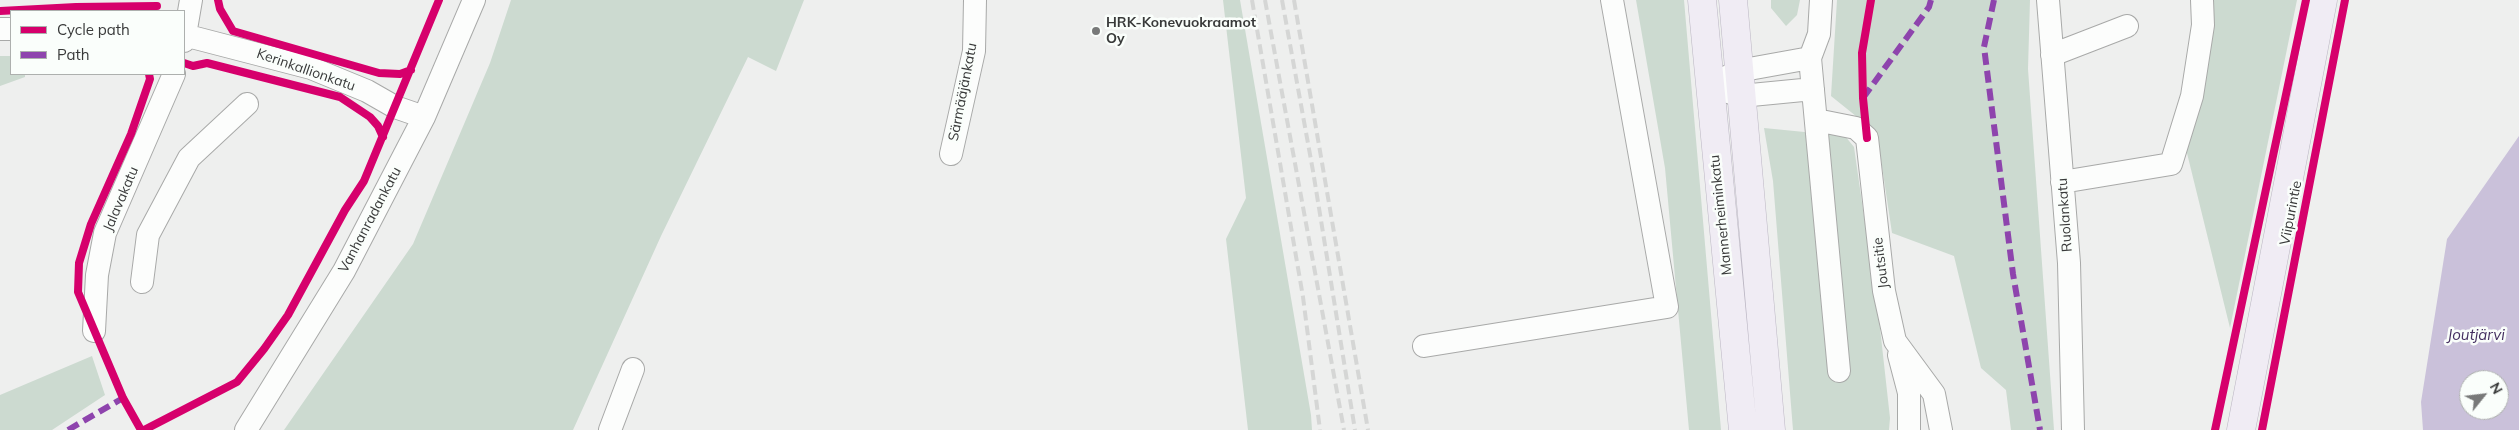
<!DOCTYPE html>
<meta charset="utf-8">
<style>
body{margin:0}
#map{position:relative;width:2519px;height:430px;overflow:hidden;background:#eeefee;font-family:Mulish,sans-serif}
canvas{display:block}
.legend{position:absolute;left:10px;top:10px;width:175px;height:65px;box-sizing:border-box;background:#fafefb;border:1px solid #adb0ae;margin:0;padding:6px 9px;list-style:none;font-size:15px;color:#393a3a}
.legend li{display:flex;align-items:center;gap:10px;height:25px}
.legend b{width:25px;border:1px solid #adb0ae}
.north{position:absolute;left:2459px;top:370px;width:50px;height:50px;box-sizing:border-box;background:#fafefb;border:1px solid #adb0ae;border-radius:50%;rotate:61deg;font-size:14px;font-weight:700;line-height:20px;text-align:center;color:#393a3a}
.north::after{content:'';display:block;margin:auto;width:18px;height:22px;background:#787979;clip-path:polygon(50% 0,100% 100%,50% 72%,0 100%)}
</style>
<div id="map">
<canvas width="2519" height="430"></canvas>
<ul class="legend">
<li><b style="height:6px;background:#d6006c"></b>Cycle path</li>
<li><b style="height:6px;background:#8e44ad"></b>Path</li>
</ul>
<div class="north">N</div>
</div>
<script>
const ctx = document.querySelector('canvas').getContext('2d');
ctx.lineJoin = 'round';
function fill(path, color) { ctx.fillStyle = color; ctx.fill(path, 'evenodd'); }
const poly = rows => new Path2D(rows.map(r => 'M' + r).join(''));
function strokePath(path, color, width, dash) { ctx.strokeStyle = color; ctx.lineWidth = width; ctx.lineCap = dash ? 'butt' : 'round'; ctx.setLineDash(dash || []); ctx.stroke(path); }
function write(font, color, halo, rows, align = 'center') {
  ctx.font = font + ' Mulish,sans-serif'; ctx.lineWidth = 5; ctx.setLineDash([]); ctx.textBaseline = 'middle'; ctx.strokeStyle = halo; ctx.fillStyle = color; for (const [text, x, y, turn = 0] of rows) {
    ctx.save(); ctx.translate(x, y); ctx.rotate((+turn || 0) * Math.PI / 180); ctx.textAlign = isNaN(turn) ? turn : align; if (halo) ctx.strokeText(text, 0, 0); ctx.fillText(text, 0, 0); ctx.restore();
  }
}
fill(poly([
 [511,0,804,0,776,71,748,57,661,236,573,430,284,430,413,244,490,63],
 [1223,0,1240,0,1311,415,1312,430,1248,430,1226,239,1246,198],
 [1636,0,1684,0,1721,430,1689,430,1665,168],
 [1771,0,1800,0,1797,15,1786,26,1771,8],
 [1837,0,2030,0,2028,69,2054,430,2011,430,2006,390,1981,368,1954,256,1892,233,1877,133,1831,96],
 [2211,0,2297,0,2230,328,2185,145],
 [0,56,11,56,11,74,25,74,25,77,0,86],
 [1764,128,1845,136,1854,147,1880,328,1890,418,1889,430,1793,430,1773,181],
 [92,356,105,395,52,430,0,430,0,395]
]), '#ccdad0');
fill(poly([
 [2519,136,2519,430,2423,430,2421,402,2447,239],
 [2469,380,2499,380,2499,410,2469,410]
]), '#cac1da');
const minor = poly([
 [1821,0,1819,34,1810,58,1839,371],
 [2048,0,2069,263,2073,430],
 [0,29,11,29],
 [184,35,311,68,367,91,395,107,424,117],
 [184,41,191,0],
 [2052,55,2127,26],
 [1710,86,1738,71,1810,58],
 [1725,91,1741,96,1813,89],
 [1816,120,1856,128,1867,138,1884,291,1895,341,1934,394,1941,430],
 [951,154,974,51,975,0],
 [2062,182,2171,164,2192,96,2203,25,2202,0],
 [142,282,148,235,189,158,247,104],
 [94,331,97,275,105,233,174,74],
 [1424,346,1667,307,1612,0],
 [1899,355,1909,393,1909,430],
 [246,430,344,271,424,117,474,0],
 [610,430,633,369]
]);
const major = poly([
 [1702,0,1743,430],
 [1733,0,1771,430],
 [2241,430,2323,0]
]);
strokePath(minor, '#a8a9a8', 24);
strokePath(major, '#bbb6c3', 29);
strokePath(minor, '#fcfdfc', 22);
strokePath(major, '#f0ecf4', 28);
strokePath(poly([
 [1252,0,1303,297,1320,430],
 [1265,0,1344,430],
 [1282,0,1313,171,1355,430],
 [1294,0,1368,430]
]), '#d5d6d5', 4, [10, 5]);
strokePath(poly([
 [1994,0,1984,47,2013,274,2040,430],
 [1863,98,1929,7,1931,0],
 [68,430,123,398]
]), '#8e44ad', 6, [12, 6]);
strokePath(poly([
 [218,0,220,9,233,31,379,73,400,74,411,70],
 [0,11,76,7,157,6],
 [184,63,193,66,207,63,340,97,370,117,378,126,383,137],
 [1867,138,1863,98,1862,53,1871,0],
 [141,430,123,398,78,292,79,263,91,224,131,134,150,79,149,74],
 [144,430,237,382,264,349,288,315,345,210,364,181,439,0],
 [2215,430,2306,0],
 [2262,430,2345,0]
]), '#d6006c', 8);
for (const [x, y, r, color] of [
 [1096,31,5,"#787979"]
]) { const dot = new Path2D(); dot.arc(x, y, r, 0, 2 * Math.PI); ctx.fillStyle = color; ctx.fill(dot); strokePath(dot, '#fafefb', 2); }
write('bold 14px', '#393a3a', '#fafefb', [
 ["HRK-Konevuokraamot",1106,23],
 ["Oy",1106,39]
], 'left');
write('14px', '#393a3a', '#fafefb', [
 ["Kerinkallionkatu",306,70,19],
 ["Särmääjänkatu",963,92,-79],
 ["Jalavakatu",121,199,-67],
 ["Viipurintie",2291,213,-79],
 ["Mannerheiminkatu",1721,215,-96],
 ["Ruolankatu",2065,215,-94],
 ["Vanhanradankatu",370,220,-62],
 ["Joutsitie",1881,263,-97]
]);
write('italic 15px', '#442f60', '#fafefb', [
 ["Joutjärvi",2476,335]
]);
</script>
